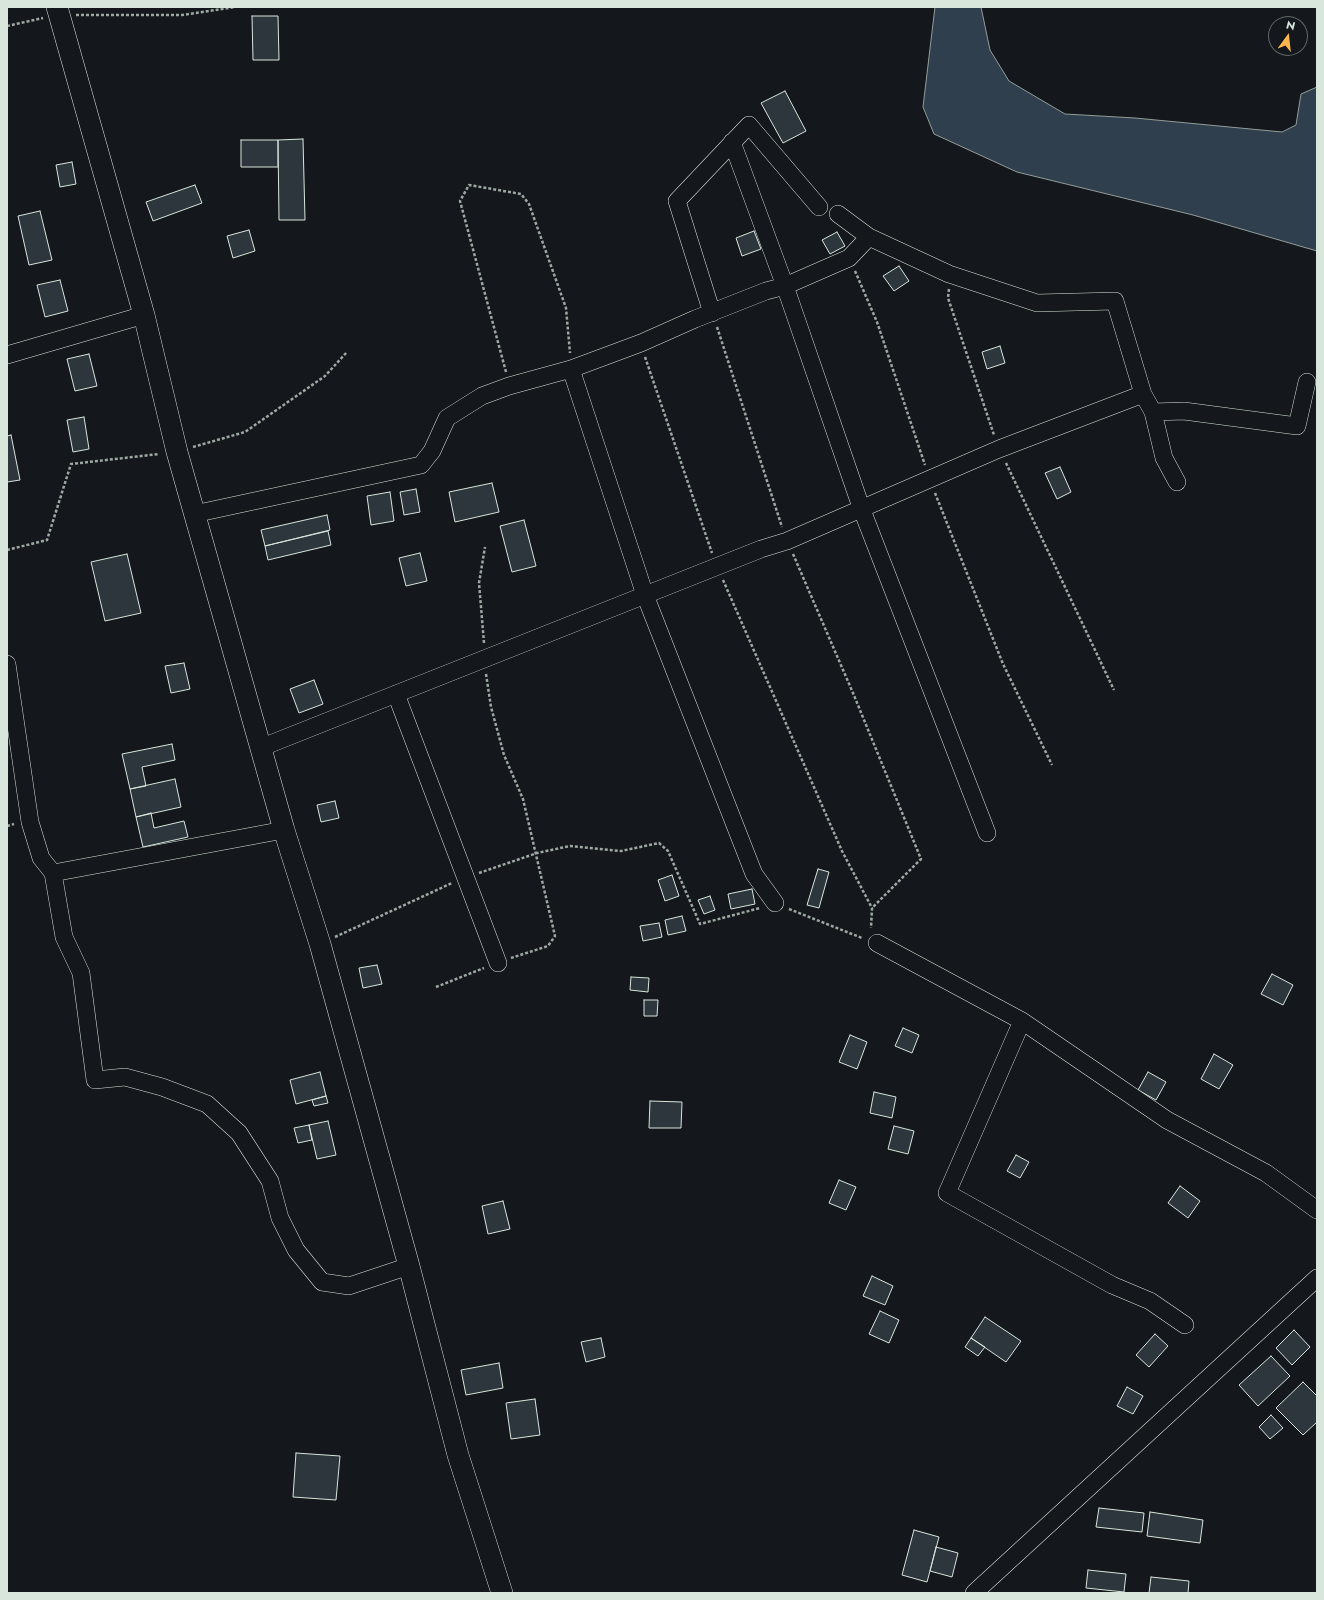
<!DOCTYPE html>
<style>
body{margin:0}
#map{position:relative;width:1324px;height:1600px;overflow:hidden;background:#14181c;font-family:Jost,sans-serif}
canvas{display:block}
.frame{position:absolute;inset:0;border:8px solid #d8e6dc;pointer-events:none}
.north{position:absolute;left:1268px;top:16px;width:40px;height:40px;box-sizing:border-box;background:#14181c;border:1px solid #626a69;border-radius:50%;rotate:15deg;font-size:11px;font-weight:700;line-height:16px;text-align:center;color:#d8e6dc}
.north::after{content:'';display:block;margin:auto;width:14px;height:18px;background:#ffb74d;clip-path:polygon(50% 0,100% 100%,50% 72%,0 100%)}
</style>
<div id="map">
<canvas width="1324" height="1600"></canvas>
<div class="frame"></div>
<div class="north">N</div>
</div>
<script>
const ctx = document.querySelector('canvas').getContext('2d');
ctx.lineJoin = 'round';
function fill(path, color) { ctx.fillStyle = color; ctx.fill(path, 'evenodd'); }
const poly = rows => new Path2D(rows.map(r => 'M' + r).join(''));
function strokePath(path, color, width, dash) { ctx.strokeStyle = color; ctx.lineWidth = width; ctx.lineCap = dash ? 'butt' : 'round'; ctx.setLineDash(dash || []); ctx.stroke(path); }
const water = poly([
 [935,7,981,7,990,50,1009,81,1065,114,1135,118,1282,132,1296,125,1301,94,1317,87,1317,251,1193,215,1017,172,934,134,923,107,935,7]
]);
fill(water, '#2f3f4d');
strokePath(water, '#939e99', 1);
const building = poly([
 [252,16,278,16,279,60,253,60,252,16],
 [785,91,806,131,783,143,761,103,785,91],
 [303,139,305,220,279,220,278,140,303,139],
 [241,140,278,140,278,167,241,167,241,140],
 [72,162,76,184,60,187,56,165,72,162],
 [195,185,202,203,153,221,146,202,195,185],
 [40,211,52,260,29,265,18,216,40,211],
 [249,230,255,251,233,258,227,236,249,230],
 [754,231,761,249,742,256,736,238,754,231],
 [837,232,845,246,830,254,822,240,837,232],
 [899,266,909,281,894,291,883,276,899,266],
 [60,280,68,311,45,317,37,285,60,280],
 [1000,346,1005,363,987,369,982,352,1000,346],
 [89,354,97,386,75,391,67,359,89,354],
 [84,417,89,449,73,452,67,420,84,417],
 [11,435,20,480,7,482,7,436,11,435],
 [1060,467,1071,492,1057,499,1045,473,1060,467],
 [492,483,499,512,455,522,449,492,492,483],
 [416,489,420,512,404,515,400,492,416,489],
 [390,492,394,521,371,525,367,496,390,492],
 [327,515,330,530,265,546,261,530,327,515],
 [524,520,536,566,512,572,500,526,524,520],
 [328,531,331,545,268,560,265,546,328,531],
 [420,553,427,581,406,586,399,558,420,553],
 [127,554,141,613,105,621,91,562,127,554],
 [184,663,190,689,171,693,165,666,184,663],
 [314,680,323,704,299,713,290,689,314,680],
 [172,744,175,760,142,767,146,786,130,789,122,754,172,744],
 [175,779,181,807,136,817,130,789,175,779],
 [335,801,339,818,321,822,317,805,335,801],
 [151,813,154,828,184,821,188,837,143,847,136,817,151,813],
 [818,869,829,872,819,908,807,905,818,869],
 [672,875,679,896,665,901,658,880,672,875],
 [752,889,755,904,731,909,728,894,752,889],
 [710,896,715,910,704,914,698,900,710,896],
 [682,916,686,931,668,935,665,920,682,916],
 [659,923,662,937,643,941,640,926,659,923],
 [377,965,382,984,363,988,359,968,377,965],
 [1272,974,1293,985,1283,1005,1261,994,1272,974],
 [631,977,649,978,648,992,630,990,631,977],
 [644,1000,658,1000,657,1016,644,1016,644,1000],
 [903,1028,919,1035,912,1053,895,1046,903,1028],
 [850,1035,867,1042,857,1069,839,1062,850,1035],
 [1214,1054,1233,1065,1219,1089,1201,1079,1214,1054],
 [320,1072,326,1096,296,1104,290,1080,320,1072],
 [1148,1072,1166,1082,1156,1100,1138,1090,1148,1072],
 [874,1092,896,1097,892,1118,870,1113,874,1092],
 [326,1096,328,1103,314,1106,312,1100,326,1096],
 [650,1101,682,1102,681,1128,649,1128,650,1101],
 [328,1121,336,1155,317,1159,309,1125,328,1121],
 [309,1125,312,1140,298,1143,294,1128,309,1125],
 [894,1126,914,1131,908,1154,888,1149,894,1126],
 [1016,1155,1029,1162,1020,1178,1007,1171,1016,1155],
 [839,1180,856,1187,846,1210,829,1203,839,1180],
 [1180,1186,1200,1201,1188,1218,1168,1203,1180,1186],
 [503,1201,510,1229,488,1234,482,1206,503,1201],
 [872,1276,893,1286,885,1305,863,1296,872,1276],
 [880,1311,899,1320,889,1343,869,1334,880,1311],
 [985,1317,1021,1341,1006,1362,971,1338,985,1317],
 [1294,1330,1310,1347,1292,1365,1276,1348,1294,1330],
 [1155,1334,1168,1346,1149,1367,1136,1355,1155,1334],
 [601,1338,605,1357,586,1362,581,1342,601,1338],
 [971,1338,985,1347,978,1356,965,1347,971,1338],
 [1271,1356,1290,1376,1258,1406,1239,1385,1271,1356],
 [499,1363,503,1388,466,1395,461,1370,499,1363],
 [1303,1382,1317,1396,1317,1422,1303,1435,1276,1408,1303,1382],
 [1127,1387,1143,1396,1133,1414,1117,1406,1127,1387],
 [535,1399,540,1435,511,1439,506,1403,535,1399],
 [1271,1415,1283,1428,1270,1439,1259,1427,1271,1415],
 [296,1453,340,1456,336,1500,293,1497,296,1453],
 [1099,1508,1144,1513,1142,1532,1096,1527,1099,1508],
 [1150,1512,1203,1520,1200,1543,1147,1536,1150,1512],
 [914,1530,939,1537,927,1582,902,1575,914,1530],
 [936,1547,958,1553,952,1577,930,1571,936,1547],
 [1088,1570,1126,1574,1124,1592,1086,1588,1088,1570],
 [1151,1577,1189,1581,1188,1593,1149,1593,1151,1577]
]);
fill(building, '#2c363c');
strokePath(building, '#d8e6dc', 1);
const minor = poly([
 [732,142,785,286,862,510,987,833],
 [712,313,677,201,749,125,819,207],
 [7,355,144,315],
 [571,369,645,595,754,874,775,903],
 [1143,394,1153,412,1184,411,1297,426,1307,382],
 [1153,412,1164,458,1177,482],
 [194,514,421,465,432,451,447,418,482,396,509,386,571,369,641,343,695,319,766,291,785,286,849,258,869,237],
 [7,664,30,822,41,858,53,873,64,937,81,973,95,1080,125,1077,162,1087,207,1104,239,1133,270,1181,280,1218,296,1250,322,1282,349,1286,409,1266],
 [396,694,498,963],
 [260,748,761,549,787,541,999,449,1143,394,1115,301,1037,303,949,274,869,237,838,214],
 [53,873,284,830],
 [877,943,1022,1021,1167,1120,1266,1173,1317,1210],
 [1022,1021,947,1193,1112,1285,1150,1301,1185,1325],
 [974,1593,1317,1278]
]);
const major = poly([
 [57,7,144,315,177,452,284,830,320,944,409,1266,458,1455,502,1593]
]);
strokePath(minor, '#d8e6dc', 18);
strokePath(major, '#d8e6dc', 22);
strokePath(poly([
 [76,15,182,15,235,7],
 [7,26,43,18],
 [855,271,877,322,925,465],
 [949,289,948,298,994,435],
 [717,327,782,527],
 [645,357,712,553],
 [506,372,460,201,469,185,521,194,529,204,566,308,570,353],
 [193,447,245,432,325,376,347,352],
 [1006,463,1114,690],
 [935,493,1003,664,1052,765],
 [7,550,47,540,71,464,159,454],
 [793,554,853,693,921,859,872,908],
 [723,580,842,851,872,908,871,928],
 [484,643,479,583,485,547],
 [486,674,491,707,504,755,523,799,555,936,548,946,511,958],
 [7,826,14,824],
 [479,873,537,853,570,846,621,851,659,843,668,851,700,924,760,908],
 [789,909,862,938],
 [335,937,452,883],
 [436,987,484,968]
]), '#9da8a2', 2.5, [3, 2]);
strokePath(minor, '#14181c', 17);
strokePath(major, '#14181c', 21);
</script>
